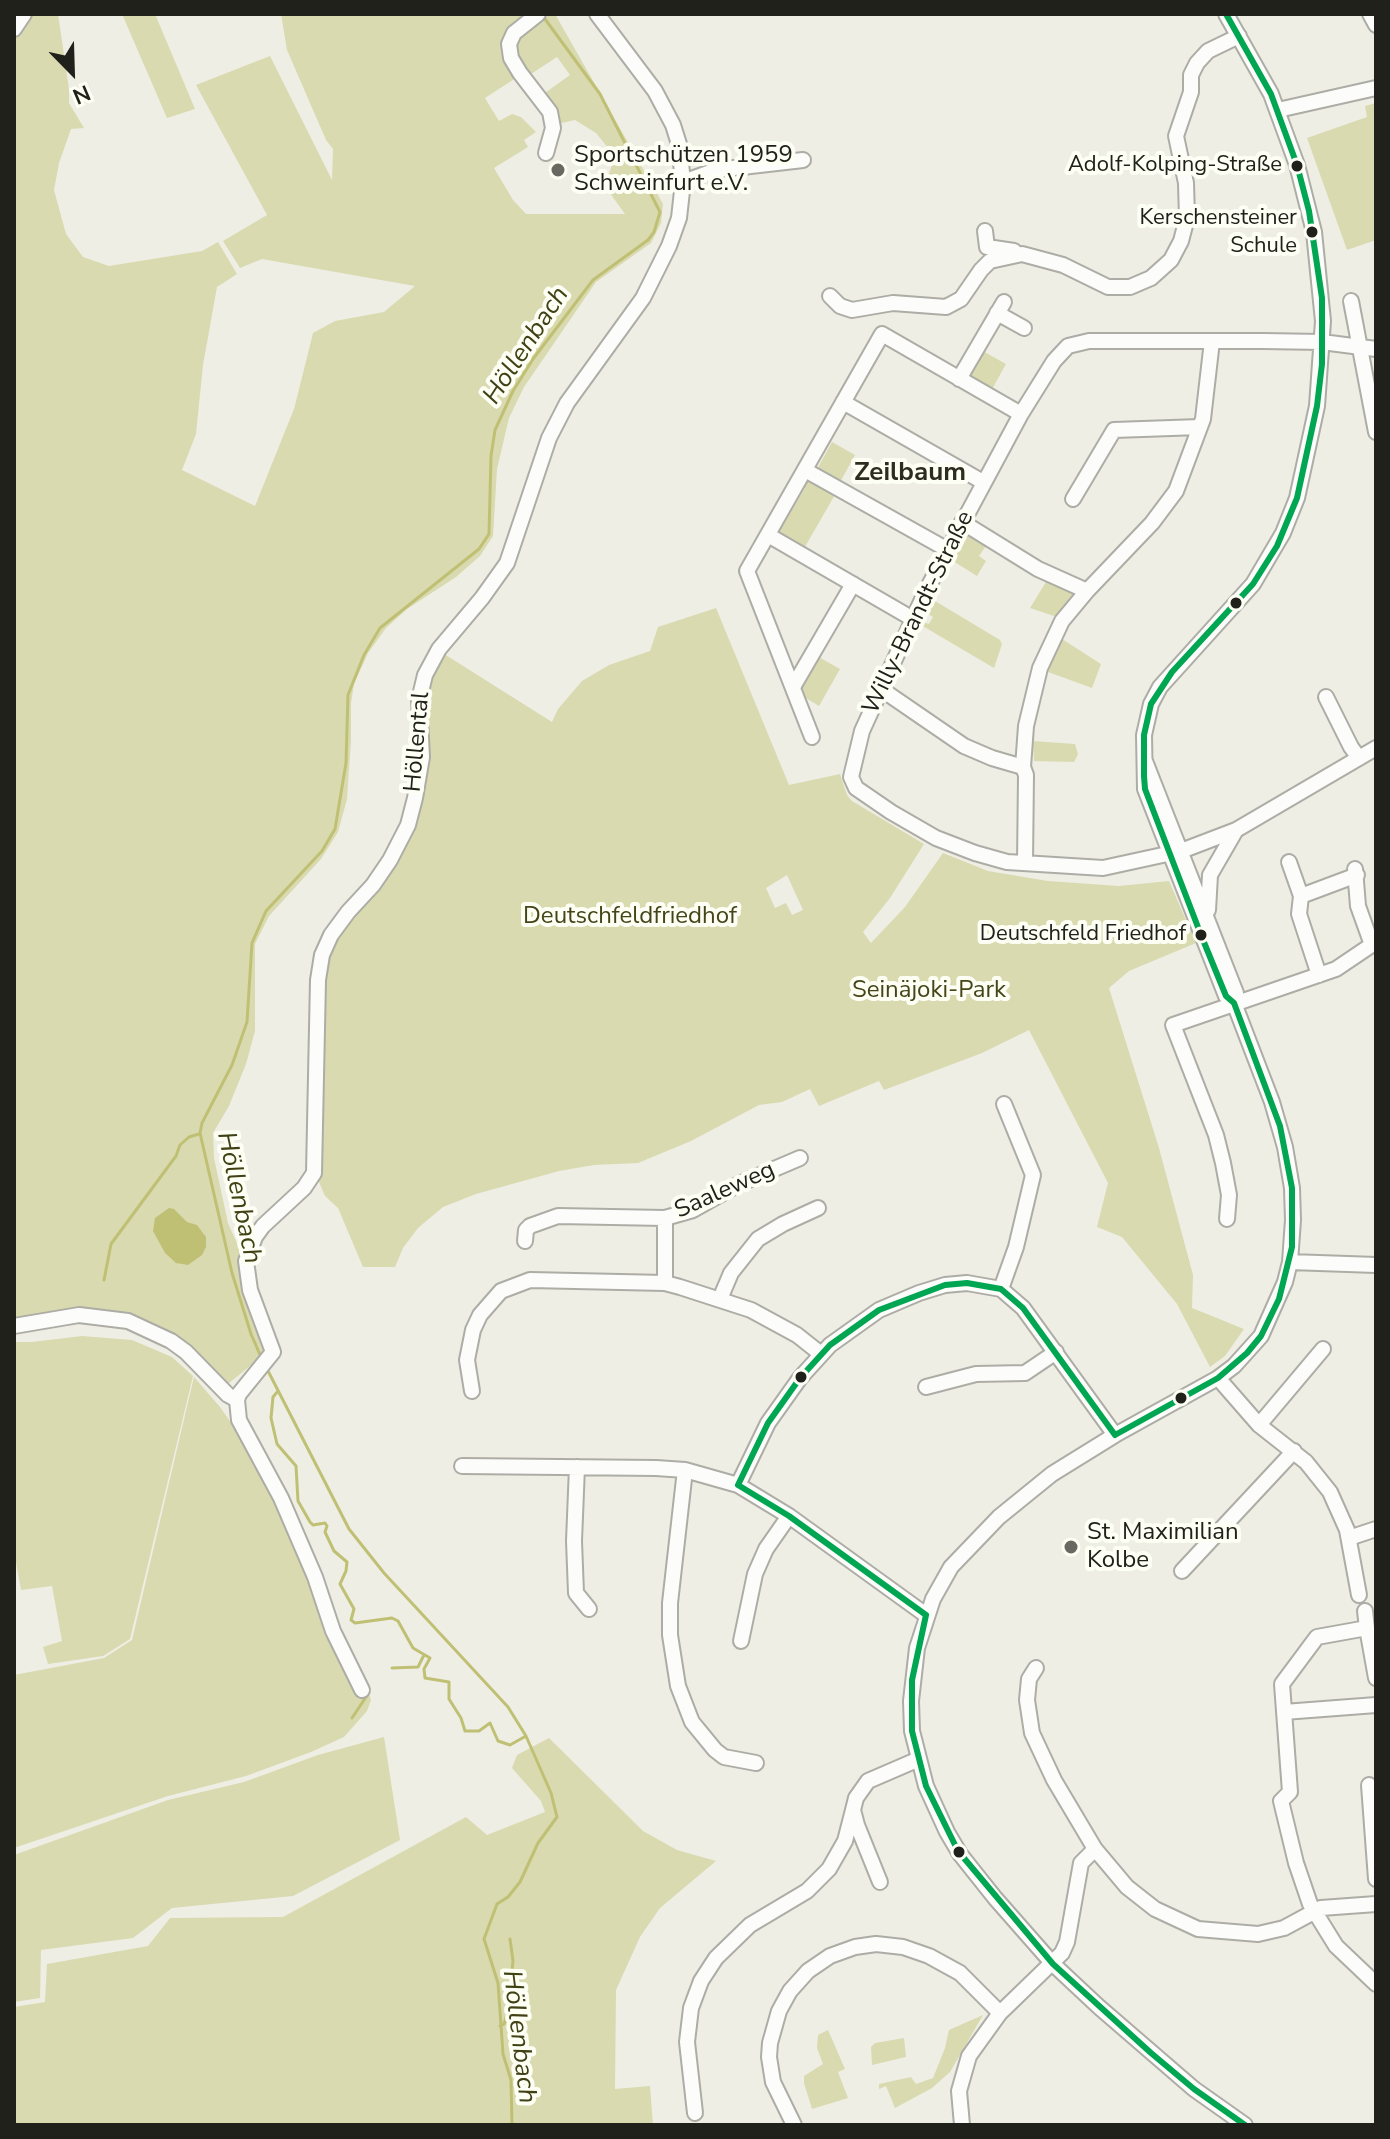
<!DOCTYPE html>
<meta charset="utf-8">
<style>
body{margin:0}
#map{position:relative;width:1390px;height:2139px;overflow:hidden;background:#eeeee5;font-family:"Nunito Sans",sans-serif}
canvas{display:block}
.frame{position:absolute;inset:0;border:16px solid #21211b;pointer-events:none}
.north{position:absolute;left:32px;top:32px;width:80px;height:80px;-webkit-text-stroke:6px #fefff4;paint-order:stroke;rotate:157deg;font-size:22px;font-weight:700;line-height:32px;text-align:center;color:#21211b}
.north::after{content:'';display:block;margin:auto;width:28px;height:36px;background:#21211b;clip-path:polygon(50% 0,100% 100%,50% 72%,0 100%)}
</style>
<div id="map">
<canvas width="1390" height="2139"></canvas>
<div class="frame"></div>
<div class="north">N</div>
</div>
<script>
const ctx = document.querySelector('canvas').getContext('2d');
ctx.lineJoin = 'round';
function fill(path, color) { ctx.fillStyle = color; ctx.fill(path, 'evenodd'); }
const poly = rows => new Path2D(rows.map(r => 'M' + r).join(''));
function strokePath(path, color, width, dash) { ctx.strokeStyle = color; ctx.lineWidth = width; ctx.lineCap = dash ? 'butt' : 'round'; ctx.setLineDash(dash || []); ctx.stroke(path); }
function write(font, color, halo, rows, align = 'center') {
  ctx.font = font + ' "Nunito Sans",sans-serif'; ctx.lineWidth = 8; ctx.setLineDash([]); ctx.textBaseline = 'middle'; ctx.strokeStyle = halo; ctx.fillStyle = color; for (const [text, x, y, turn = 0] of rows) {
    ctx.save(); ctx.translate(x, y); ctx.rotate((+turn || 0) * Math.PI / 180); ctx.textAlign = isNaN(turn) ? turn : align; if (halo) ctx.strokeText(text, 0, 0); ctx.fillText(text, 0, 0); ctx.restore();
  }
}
fill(poly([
 [14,14,58,14,69,89,69,103,84,128,71,129,59,163,54,190,66,234,83,257,109,266,202,251,218,242,237,274,217,287,203,365,196,434,182,470,255,506,294,409,313,333,335,321,384,312,415,286,262,259,240,268,223,241,267,215,196,85,270,56,332,180,333,149,326,140,287,50,281,14,530,14,508,32,519,76,485,98,499,121,512,114,521,117,536,132,524,140,528,147,494,168,513,200,526,214,625,214,612,196,606,183,612,165,609,149,596,133,575,120,557,124,542,95,570,75,557,57,528,76,516,56,516,40,544,14,555,14,663,204,661,223,651,243,596,282,524,387,509,418,497,469,493,536,480,556,456,577,407,609,386,628,368,653,354,684,351,703,351,741,347,799,338,832,321,859,269,916,255,944,255,1031,246,1064,229,1106,213,1133,214,1158,228,1223,243,1257,267,1352,228,1384,219,1380,163,1333,53,1313,14,1318],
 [122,14,155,14,195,109,167,118],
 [1376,103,1376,240,1347,250,1307,138,1367,117,1365,106],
 [981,350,1006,364,990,393,967,376],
 [832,442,855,455,839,484,816,471],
 [811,478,836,493,802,552,777,537,777,528,782,527,805,488,804,479],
 [967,533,988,543,979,556,986,561,977,576,953,561],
 [1049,577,1077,593,1057,617,1030,608],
 [935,601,1000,640,1002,644,994,668,921,625,923,622,929,624,933,617,927,613,932,602],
 [716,608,789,785,840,774,847,795,852,801,924,844,890,898,863,932,871,943,905,907,943,853,988,871,1048,881,1119,886,1169,881,1196,943,1129,971,1109,988,1159,1148,1193,1275,1192,1308,1244,1329,1225,1356,1210,1367,1177,1304,1122,1237,1097,1227,1108,1183,1029,1030,982,1053,884,1090,879,1081,819,1106,810,1089,782,1102,759,1105,691,1141,638,1163,594,1165,559,1171,476,1194,443,1207,418,1228,403,1248,395,1267,363,1267,338,1208,325,1196,316,1175,326,965,333,943,407,840,424,701,429,678,441,652,552,722,558,709,582,681,609,665,650,651,658,627],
 [787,875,803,910,792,915,786,903,775,908,766,888],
 [1062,639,1101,664,1092,688,1048,672],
 [817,656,840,669,819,706,806,698,802,700,797,690],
 [1033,741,1075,744,1078,754,1074,762,1034,761],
 [82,1336,132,1340,172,1357,193,1376,130,1639,103,1656,48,1664,43,1647,62,1641,52,1586,21,1590,14,1551,14,1342,32,1342],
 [194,1377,220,1407,288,1503,320,1569,340,1631,365,1681,371,1700,367,1711,344,1737,311,1752,246,1776,168,1796,14,1848,14,1675,104,1658,132,1640],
 [384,1737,400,1840,293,1896,172,1908,133,1938,41,1950,40,1998,14,2002,14,1855,168,1800,244,1782,318,1755],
 [549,1738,643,1831,677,1850,716,1861,660,1908,640,1937,616,1990,615,2089,650,2086,653,2125,14,2125,14,2007,45,2002,47,1964,148,1946,170,1918,283,1917,466,1817,487,1835,545,1812,541,1801,512,1768,517,1755],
 [983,2015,950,2072,932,2088,895,2108,886,2086,879,2089,879,2084,911,2077,916,2084,933,2078,945,2048,949,2030],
 [828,2030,845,2069,838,2072,848,2098,812,2109,804,2083,804,2076,823,2064,817,2048,818,2035],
 [904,2038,906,2057,872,2065,871,2047,875,2043]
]), '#d9dab0');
fill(poly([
 [169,1208,174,1209,187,1222,197,1225,206,1237,206,1247,202,1255,188,1265,176,1263,165,1253,153,1231,155,1218]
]), '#c0c074');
strokePath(poly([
 [104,1280,111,1244,176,1156,180,1145,189,1137,199,1134],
 [261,1357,251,1334,232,1273,200,1133,202,1123,232,1065,247,1022,252,943,266,911,322,851,335,829,346,763,348,695,364,655,380,628,479,549,489,534,491,456,495,430,513,391,533,359,593,280,648,240,654,232,660,212,600,94,542,15],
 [266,1367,349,1529,384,1573,508,1707,526,1736,551,1793,557,1817,538,1843,520,1882,508,1897,497,1904,484,1939,498,1983,503,2054,511,2080,512,2125],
 [278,1391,273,1397,271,1418,277,1444,296,1466,298,1501,310,1522,313,1525,325,1523,327,1526,325,1532,334,1551,347,1562,346,1571,340,1584,354,1609,351,1620,355,1623,392,1618,398,1621,413,1648,430,1658,424,1669,425,1678,449,1682,449,1699,461,1718,465,1731,479,1731,490,1723,498,1741,510,1745,526,1736],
 [392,1668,418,1667,424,1655],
 [352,1718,368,1694],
 [500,2026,504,2024,508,2011,513,1961,510,1939]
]), '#c0c074', 3);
const minor = poly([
 [538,14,514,33,509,44,511,58,520,73,550,112,553,128,546,153],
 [1226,14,1271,94,1297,165,1314,232,1323,321,1317,406,1297,498,1283,533,1253,584,1160,687,1151,704,1144,735,1145,789,1226,996,1234,1003],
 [1370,14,1376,25],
 [14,29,24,14],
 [1278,110,1376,88],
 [683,182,716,170,803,160],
 [985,231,987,247,1014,251],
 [830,296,840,306,852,310,893,303,946,307,961,299,981,270,990,261,1022,254,1063,265,1108,287,1130,287,1151,278,1171,260,1181,241,1187,218,1186,183,1176,136,1191,92,1191,75,1197,63,1208,51,1239,36],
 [1351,301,1376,432],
 [997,313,1024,328],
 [1376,349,1322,342,1263,341,1089,341,1068,346,1054,361,1021,414,926,591,862,731,851,777,856,788,891,812,936,838,975,853,1007,862,1103,868,1181,851,1236,830,1376,748],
 [959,379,1004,302],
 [843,402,983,482],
 [805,470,948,550],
 [1073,499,1114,430,1200,427],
 [962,522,1038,569,1087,591],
 [768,535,913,619],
 [793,687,853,584],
 [881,689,964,746,992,758,1023,767],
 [1326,697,1351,747,1359,758],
 [812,737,747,571,882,334,1021,414],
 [1145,761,1236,993,1234,1003,1272,1102,1285,1147,1292,1188,1293,1220,1290,1262,1285,1282,1261,1336,1234,1366,1218,1378,1115,1435,1052,1474,999,1517,951,1567,933,1599,917,1648,911,1701,912,1731,926,1786,947,1832,960,1854,995,1898,1053,1964,1099,2007,1194,2089,1245,2125],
 [1289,862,1301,896,1299,914,1319,975],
 [1025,863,1026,775,1023,767,1026,726,1040,668,1062,621,1087,591,1152,523,1176,491,1203,419,1212,341],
 [1355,869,1358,906,1372,945],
 [1301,896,1357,875],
 [1208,910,1210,875,1236,830],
 [1227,1219,1229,1195,1223,1163,1216,1135,1173,1025,1336,969,1376,942],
 [525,1241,526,1230,530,1226,558,1216,665,1218],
 [1290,1262,1376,1265],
 [665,1283,665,1218,693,1210,739,1184,800,1158],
 [1001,1289,1016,1247,1033,1175,1004,1104],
 [720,1299,731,1273,758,1239,783,1224,818,1208],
 [14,1326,79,1315,128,1321,171,1341,186,1352,228,1395,237,1400],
 [1218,1378,1259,1425,1306,1462,1330,1492,1347,1530,1359,1595],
 [926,1387,976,1374,1025,1373,1056,1352],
 [472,1391,467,1360,473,1330,480,1315,501,1291,530,1280,665,1283,680,1287,751,1310,797,1335,821,1354],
 [1259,1425,1323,1349],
 [462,1466,656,1468,685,1470,738,1485,789,1516,926,1615],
 [577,1467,574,1541,576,1593,589,1609],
 [685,1470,670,1603,670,1635,678,1686,692,1722,715,1750,724,1757,756,1763],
 [738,1485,768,1423,800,1378,830,1345,879,1310,919,1293,945,1285,967,1283,1001,1289,1023,1308,1115,1435],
 [1349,1538,1376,1529],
 [1182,1571,1294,1451],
 [1365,1611,1367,1628],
 [741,1641,755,1574,766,1549,789,1516],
 [1036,1668,1029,1679,1027,1700,1032,1733,1054,1780,1095,1849,1127,1887,1155,1909,1198,1929,1258,1934,1284,1928,1321,1908,1376,1904],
 [1376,1678,1367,1628,1317,1637,1282,1684,1290,1792,1281,1801,1296,1863,1310,1904,1336,1946,1376,1984],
 [362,1690,333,1631,315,1577,281,1498,239,1420,237,1400,239,1394,273,1352,250,1290,246,1261,255,1237,263,1226,304,1188,314,1173,318,980,322,955,331,935,348,912,373,885,390,860,408,825,415,798,422,757,419,700,425,675,439,649,482,598,507,563,549,438,567,403,643,298,669,246,679,218,683,182,679,144,673,125,655,91,597,14],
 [1284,1712,1376,1705],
 [1369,1785,1376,1879],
 [880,1882,857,1825,853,1810,856,1798,868,1781,919,1759],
 [695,2113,687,2042,691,2008,701,1981,716,1958,750,1925,807,1891,829,1869,845,1841,853,1810],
 [794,2125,773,2082,769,2057,770,2043,779,2011,790,1991,808,1971,830,1956,855,1947,876,1944,903,1947,929,1956,960,1973,1000,2013],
 [962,2125,959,2091,969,2056,1000,2013,1062,1953,1067,1942,1081,1863,1095,1849]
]);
strokePath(minor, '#adada6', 18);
strokePath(minor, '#fcfcfb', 14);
strokePath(poly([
 [1115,1435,1218,1378,1247,1353,1261,1336,1279,1299,1292,1247,1292,1188,1280,1126,1234,1003,1226,996,1201,935,1145,789,1144,776,1144,735,1151,704,1172,672,1253,584,1277,546,1297,498,1317,406,1322,364,1322,298,1309,211,1297,165,1271,94,1226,14],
 [738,1485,768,1423,800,1378,830,1345,879,1310,945,1285,967,1283,1001,1289,1023,1308,1115,1435],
 [738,1485,789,1516,926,1615],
 [926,1615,912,1680,912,1731,926,1786,958,1851,1053,1964,1151,2053,1194,2089,1245,2125]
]), '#00a651', 6);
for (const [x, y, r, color] of [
 [1297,166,7,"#21211b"],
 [558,170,8,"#696962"],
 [1312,232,7,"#21211b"],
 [1236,603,7,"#21211b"],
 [1201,935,7,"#21211b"],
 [801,1377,7,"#21211b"],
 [1181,1398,7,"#21211b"],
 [1071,1547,8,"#696962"],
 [959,1852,7,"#21211b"]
]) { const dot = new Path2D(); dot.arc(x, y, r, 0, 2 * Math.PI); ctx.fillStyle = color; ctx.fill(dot); strokePath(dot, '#fefff4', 3); }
write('22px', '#21211b', '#fefff4', [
 ["Adolf-Kolping-Straße",1282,166],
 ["Kerschensteiner",1297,219],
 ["Schule",1297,247],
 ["Deutschfeld Friedhof",1186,935]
], 'right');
write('24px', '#21211b', '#fefff4', [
 ["Sportschützen 1959",574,156],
 ["Schweinfurt e.V.",574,184],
 ["St. Maximilian",1087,1533],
 ["Kolbe",1087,1561]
], 'left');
write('24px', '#21211b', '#fefff4', [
 ["Willy-Brandt-Straße",919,613,-64],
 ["Höllental",418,742,-85],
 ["Saaleweg",725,1191,-24]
]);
write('24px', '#454519', '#fefff4', [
 ["Deutschfeldfriedhof",630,917],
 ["Seinäjoki-Park",929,991]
]);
write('italic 26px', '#414116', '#fefff4', [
 ["Höllenbach",527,346,-57],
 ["Höllenbach",238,1198,78],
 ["Höllenbach",518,2037,83]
]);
write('bold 26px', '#2c2d1f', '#fefff4', [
 ["Zeilbaum",910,474]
]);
</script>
